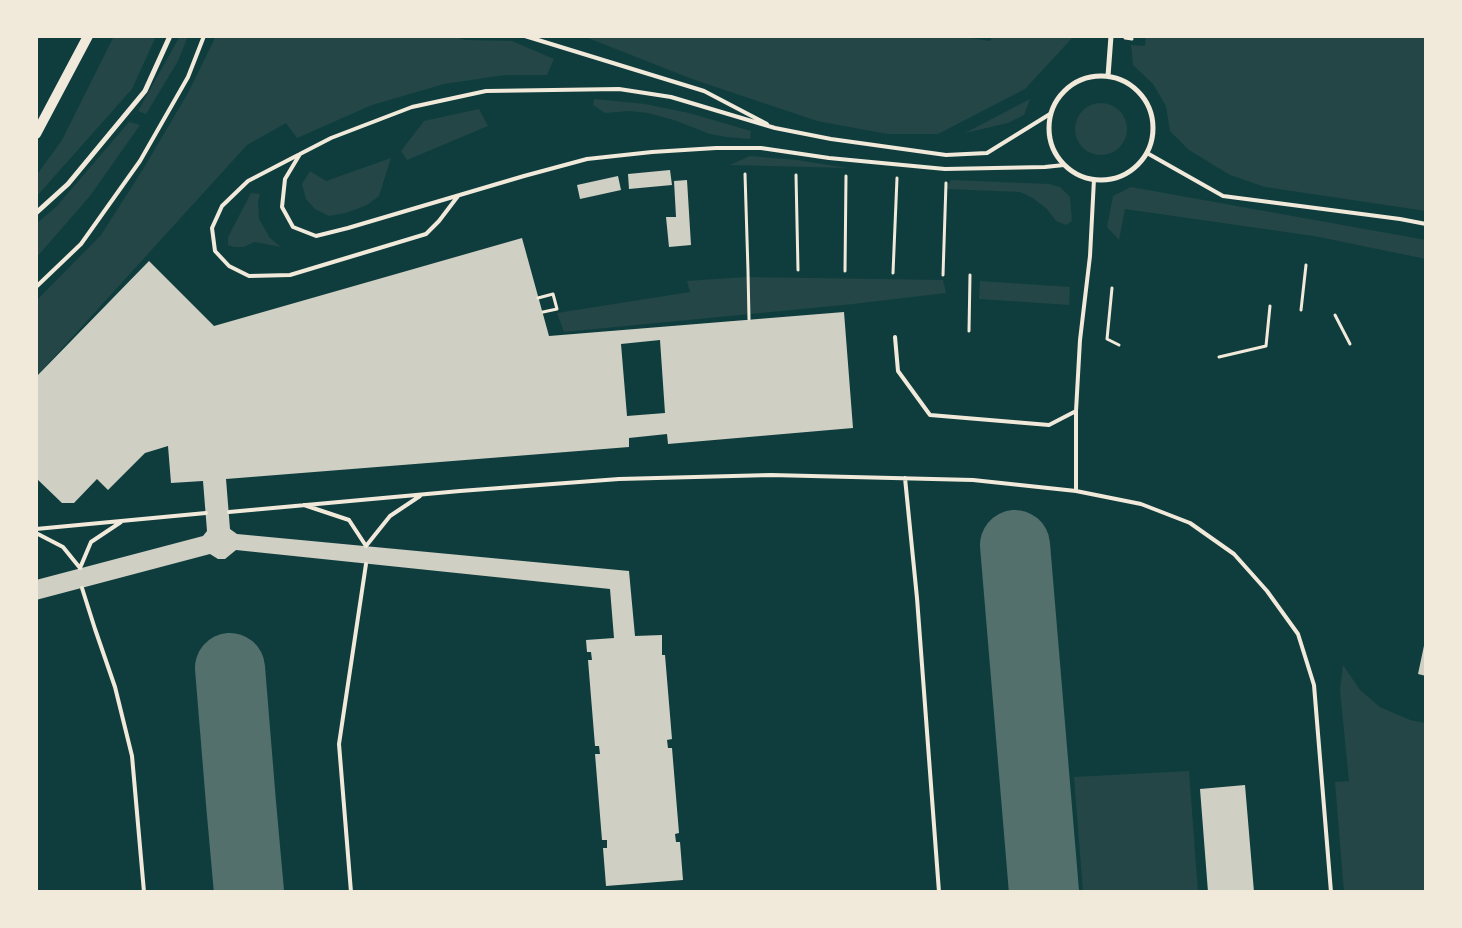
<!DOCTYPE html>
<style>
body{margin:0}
#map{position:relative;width:1462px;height:928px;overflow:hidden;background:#0f3d3e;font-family:Helvetica,sans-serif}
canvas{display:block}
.frame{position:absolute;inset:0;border:38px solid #f1e9da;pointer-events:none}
</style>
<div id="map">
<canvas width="1462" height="928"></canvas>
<div class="frame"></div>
</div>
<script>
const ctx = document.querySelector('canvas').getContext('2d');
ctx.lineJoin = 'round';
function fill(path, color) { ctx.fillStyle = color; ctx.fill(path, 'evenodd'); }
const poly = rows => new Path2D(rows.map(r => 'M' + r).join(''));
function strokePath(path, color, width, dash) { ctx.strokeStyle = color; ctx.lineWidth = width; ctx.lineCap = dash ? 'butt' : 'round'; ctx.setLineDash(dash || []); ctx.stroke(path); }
fill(poly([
 [114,36,156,36,132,89,36,197,36,176,62,140],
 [180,36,188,36,178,61,146,114,138,111],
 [216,36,451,36,466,40,512,41,554,59,547,75,505,75,444,84,372,105,297,138,286,123,247,145,36,377,36,301,101,235,145,166,188,93],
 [583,36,959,36,990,41,993,36,1074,36,1025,89,938,134,888,134,817,121,692,79],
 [1146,36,1426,36,1426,211,1265,187,1230,175,1189,150,1170,131,1166,106,1153,84,1133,65,1131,45,1145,46],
 [594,99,645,104,689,113,751,131,750,139,727,137,710,134,674,120,648,113,629,111,605,113,593,105],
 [1030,99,1024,115,1008,123,965,133],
 '1075 129a26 26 0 1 1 52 0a26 26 0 1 1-52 0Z',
 [479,109,488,126,407,160,401,151,424,121],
 [129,122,140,125,90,196,36,258,36,224,57,206],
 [750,156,797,160,848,168,730,165],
 [391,158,379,196,367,205,346,213,329,216,315,209,306,199,302,184,310,171,326,181],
 [951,180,1049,184,1060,187,1070,197,1072,221,1066,225,1056,221,1046,208,1031,197,1020,192,946,189],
 [1131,187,1426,240,1426,259,1314,236,1125,209,1119,240,1107,227,1113,196],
 [251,193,260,194,258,202,259,219,270,238,281,247,255,242,243,247,234,247,228,245,228,237],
 [746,277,943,280,946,293,853,304,564,332,557,313,690,292,687,281],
 [980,281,1070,287,1069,305,979,299],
 [1343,665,1360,690,1380,707,1410,720,1426,723,1426,892,1344,892,1335,782,1349,781,1340,690],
 [1189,771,1198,892,1083,892,1074,777]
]), '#244646');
strokePath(poly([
 [1015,545,1044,892],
 [230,668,241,803,249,892]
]), '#53706d', 70);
fill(poly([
 [670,170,672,185,629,189,628,174],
 [618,176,621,190,580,199,577,185],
 [687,180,691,245,669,247,666,217,676,217,674,181],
 [522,238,549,336,844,312,853,428,668,444,667,434,629,438,629,447,226,479,230,529,237,534,629,571,635,636,662,635,662,655,665,655,672,739,667,740,668,748,672,748,679,833,675,834,676,842,680,842,683,880,606,886,603,848,607,848,607,840,602,840,595,754,600,754,599,746,595,746,588,660,592,660,591,652,587,652,586,640,614,638,610,589,236,550,225,559,218,559,210,554,36,600,36,580,203,536,207,531,203,481,171,483,168,446,145,453,108,490,97,479,74,503,62,503,36,478,36,377,149,261,214,326],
 [660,340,665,413,627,416,621,344],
 [1425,641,1426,641,1426,676,1418,674],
 [1245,785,1254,892,1208,892,1200,789]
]), '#cfcfc3');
strokePath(poly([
 [1125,38,1132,39],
 [745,174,748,271,749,319],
 [796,175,798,270],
 [845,271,846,176],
 [893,273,897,178],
 [943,275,946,183],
 [1112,288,1107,339,1119,345],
 [538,298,553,294,557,309,543,312],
 [1301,310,1306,265],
 [1335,315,1350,344],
 [969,331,970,275],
 [1219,357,1266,346,1270,306]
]), '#f1e9da', 3);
strokePath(poly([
 [525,36,704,91,767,124],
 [1050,114,987,153,946,155,831,139,775,128,671,97,619,89,486,91,412,107,331,138,300,154,285,179,282,207,293,227,316,236,348,228,524,176,587,159,652,152,716,148,761,148,829,158,945,169,1045,167,1064,165],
 [1147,153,1223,196,1400,219,1426,224],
 [298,155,248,181,222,206,212,228,215,251,229,266,249,276,290,275,426,234,439,221,458,196],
 [36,287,81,244,140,161,188,77,204,36],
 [895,337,898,371,930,415,1049,425,1076,411,1080,340,1090,256,1094,179],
 [1076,411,1076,491],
 [905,478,917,598,939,892],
 [304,505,349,520,366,546,390,516,420,496],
 [229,512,460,491,619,479,771,475,973,480,1076,491,1141,504,1190,523,1234,554,1267,591,1298,634,1314,685,1331,892],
 [36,529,206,513],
 [36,533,63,547,80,568,91,542,121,522],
 [82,588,95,629,115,687,132,756,144,892],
 [351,892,339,744,366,564]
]), '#f1e9da', 4);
strokePath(poly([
 [1108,76,1111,36],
 '1049 128a52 52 0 1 1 104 0a52 52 0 1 1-104 0Z',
 [36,213,68,184,145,91,170,36]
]), '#f1e9da', 5);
strokePath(poly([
 [36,134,88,36]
]), '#f1e9da', 10);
</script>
